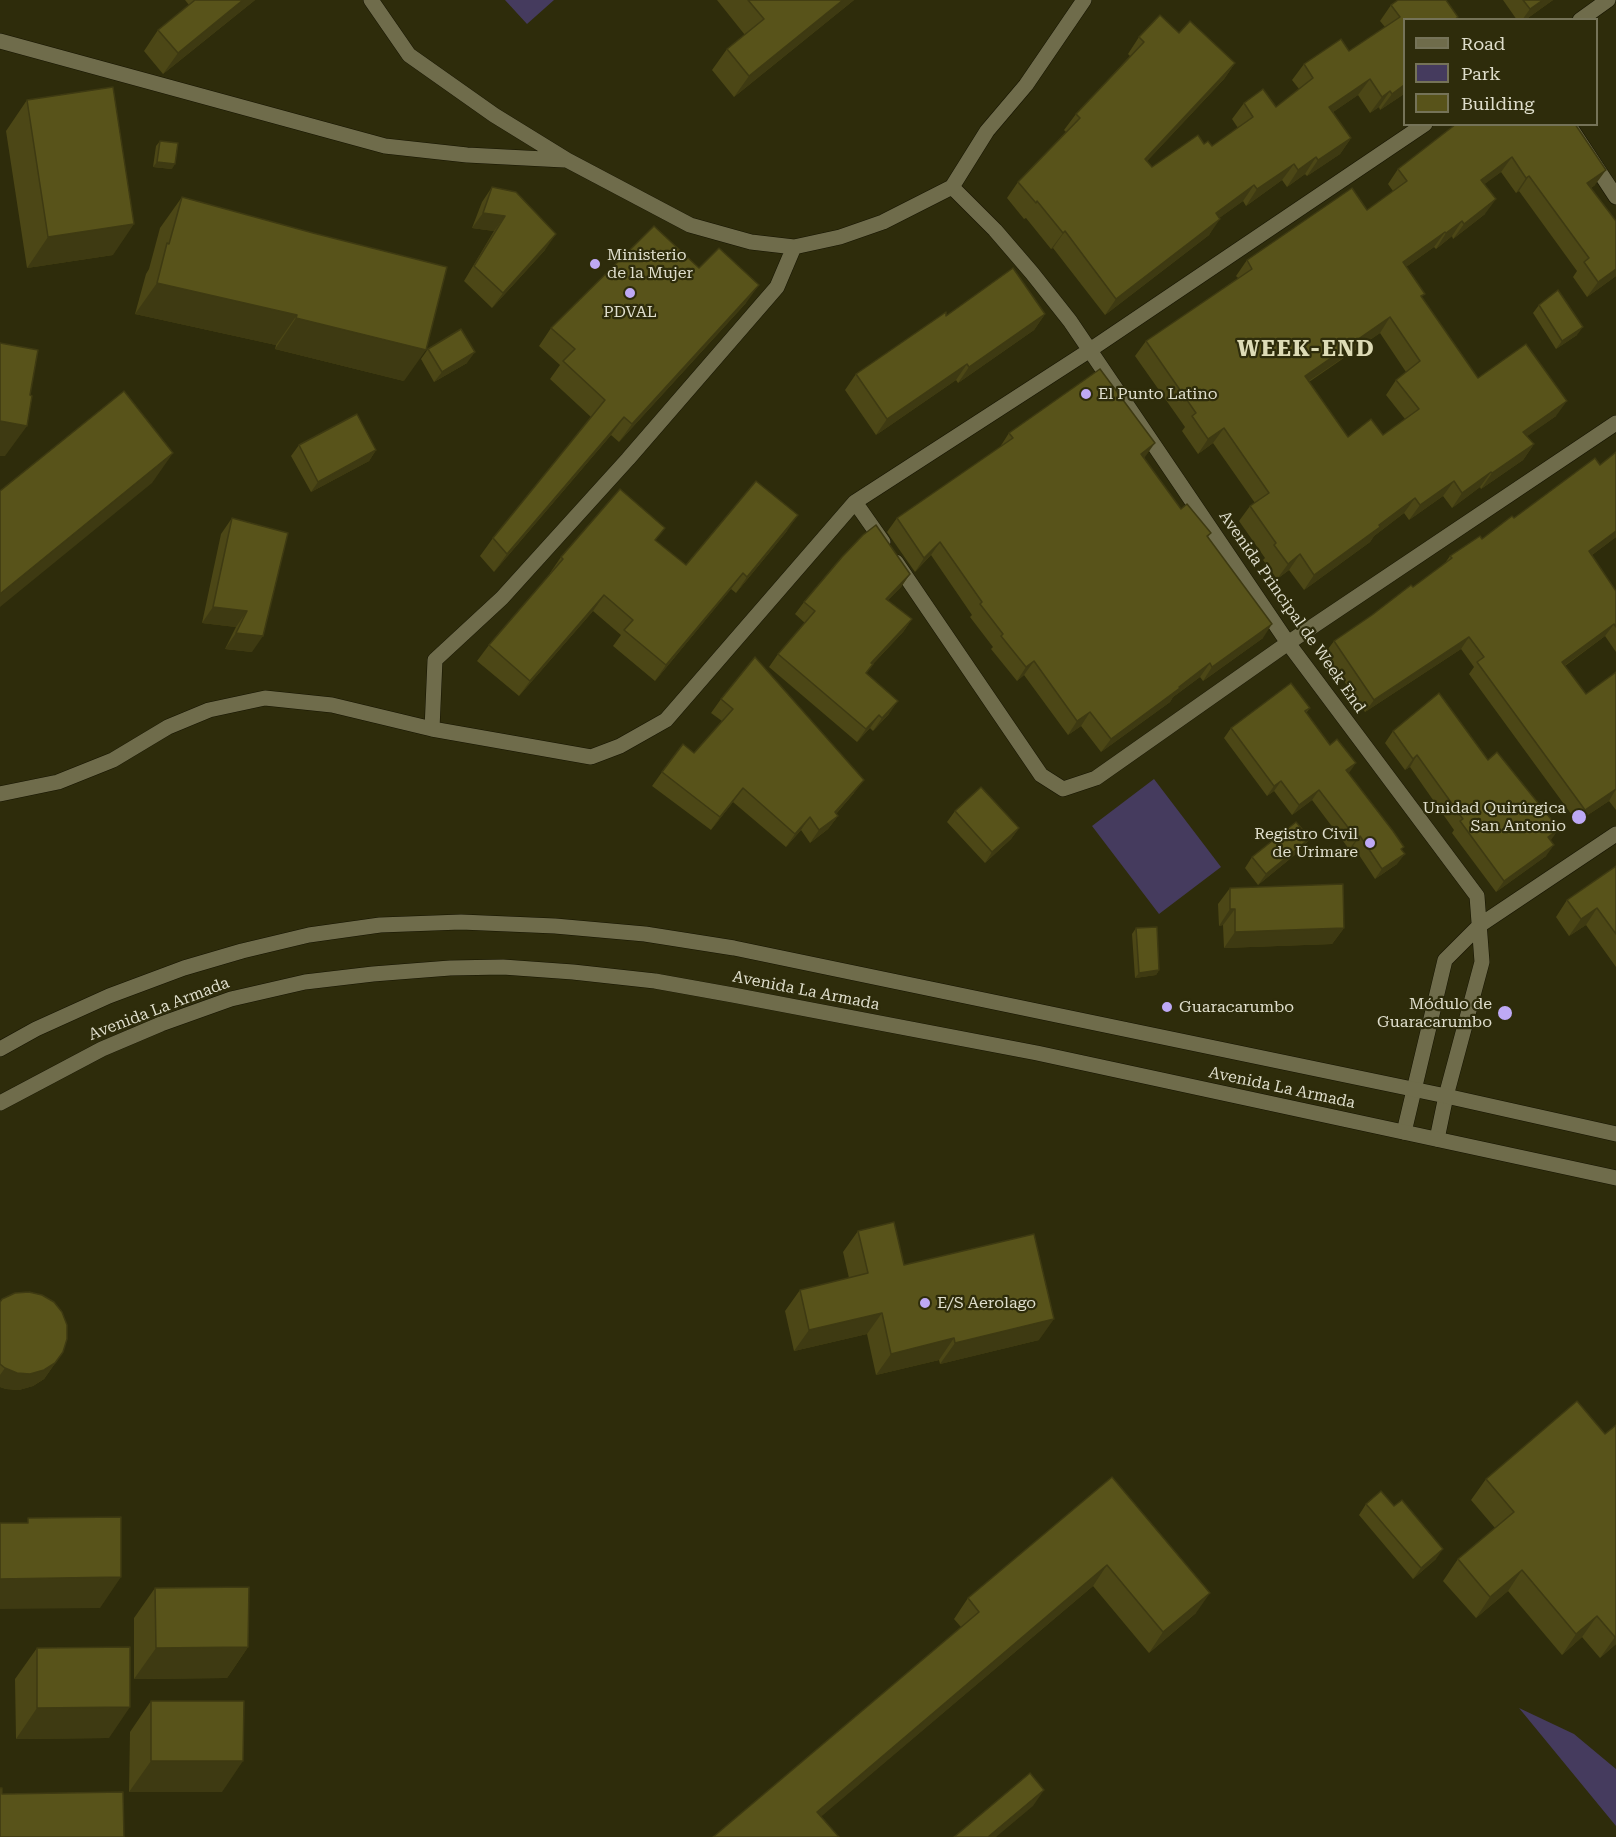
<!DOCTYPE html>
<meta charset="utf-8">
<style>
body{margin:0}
#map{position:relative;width:1616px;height:1837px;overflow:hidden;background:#2e2c0b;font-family:"Roboto Serif",serif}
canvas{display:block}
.legend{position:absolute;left:1403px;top:18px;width:195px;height:108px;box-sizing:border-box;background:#2e2c0b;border:2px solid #757358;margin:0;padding:8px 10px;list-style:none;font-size:18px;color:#dfdecc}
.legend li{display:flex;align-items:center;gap:12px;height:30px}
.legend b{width:30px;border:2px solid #757358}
</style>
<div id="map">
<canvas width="1616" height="1837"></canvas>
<ul class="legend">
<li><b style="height:8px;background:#6f6c4b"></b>Road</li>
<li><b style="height:16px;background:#453b5e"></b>Park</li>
<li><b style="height:16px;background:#58531a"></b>Building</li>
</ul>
</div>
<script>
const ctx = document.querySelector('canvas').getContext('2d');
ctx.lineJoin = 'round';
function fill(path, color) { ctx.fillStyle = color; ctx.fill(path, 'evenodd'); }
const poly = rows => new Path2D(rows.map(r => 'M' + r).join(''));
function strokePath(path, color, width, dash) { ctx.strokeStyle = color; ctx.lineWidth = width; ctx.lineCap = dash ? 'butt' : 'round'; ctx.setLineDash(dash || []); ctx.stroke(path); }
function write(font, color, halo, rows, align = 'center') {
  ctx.font = font + ' "Roboto Serif",serif'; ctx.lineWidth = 4.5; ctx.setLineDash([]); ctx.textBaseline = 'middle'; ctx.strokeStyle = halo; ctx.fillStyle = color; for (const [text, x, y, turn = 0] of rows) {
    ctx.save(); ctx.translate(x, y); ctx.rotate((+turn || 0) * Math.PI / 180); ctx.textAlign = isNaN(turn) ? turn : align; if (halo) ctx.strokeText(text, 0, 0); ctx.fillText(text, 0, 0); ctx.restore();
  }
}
fill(poly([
 [505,0,554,0,527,24],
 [1154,779,1221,867,1159,914,1092,826],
 [1519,1708,1574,1734,1616,1769,1616,1826]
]), '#453b5e');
const minor = poly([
 [371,0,409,55,494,115,567,160,690,225,751,242,794,247,840,237,883,222,952,187,987,131,1026,85,1084,0],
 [1580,20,1608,0],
 [0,41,385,146,467,155,564,160],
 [1568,124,1616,197],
 [952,187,995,230,1032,273,1070,321,1288,643,1477,896,1482,962,1446,1096,1437,1139],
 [855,502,1090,350,1425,124],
 [896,562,1041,775,1063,789,1096,778,1288,643,1616,423],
 [432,729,435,660,502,598,628,459,777,287,794,247],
 [0,794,58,782,113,760,168,727,209,710,265,698,332,705,432,729,591,757,620,746,666,720,855,502,883,542],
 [1404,1132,1445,960,1480,925,1616,834]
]);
const secondary = poly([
 [0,1049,36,1029,109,996,184,968,242,951,309,935,380,925,461,922,555,926,645,934,734,948,1446,1096,1616,1134],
 [0,1103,102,1049,161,1024,231,999,305,982,373,974,450,968,503,967,573,972,655,981,733,995,1037,1053,1616,1178]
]);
strokePath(minor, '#161400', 16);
strokePath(secondary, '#161400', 16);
strokePath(minor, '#6f6c4b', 15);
strokePath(secondary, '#6f6c4b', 15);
fill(poly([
 [185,0,255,0,163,74,144,51,158,30,189,5],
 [717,0,854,0,734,97,712,70,727,49,745,35],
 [1503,0,1553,0,1525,20,1517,20],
 [1391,5,1458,17,1456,20,1404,20,1404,94,1380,110,1379,107,1370,113,1358,95,1333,112,1351,138,1340,154,1307,176,1305,174,1287,187,1282,180,1246,206,1243,201,1219,218,1209,235,1105,315,1053,248,1051,249,1026,218,1024,219,1007,198,1018,182,1066,132,1064,130,1076,114,1130,56,1128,54,1139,37,1179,33,1235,63,1224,79,1147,161,1152,167,1204,144,1212,146,1238,128,1232,119,1244,103,1276,107,1299,89,1292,80,1304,64,1349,51,1385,27,1380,21],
 [27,100,113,255,27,268,6,131],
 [1444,133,1595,185,1591,188,1616,221,1616,276,1587,297,1573,277,1577,271,1519,191,1516,193,1501,172,1484,184,1485,214,1453,239,1452,236,1436,249,1434,247,1406,267,1422,298,1478,378,1556,416,1527,436,1534,444,1523,460,1481,489,1480,487,1452,508,1443,496,1409,520,1404,513,1374,536,1370,542,1304,590,1289,570,1277,579,1263,560,1265,558,1239,521,1250,506,1255,503,1213,443,1198,454,1182,431,1185,427,1135,356,1146,341,1238,278,1236,276,1247,260,1367,210,1393,191,1388,184,1398,169],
 [1380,333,1406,372,1396,380,1386,395,1405,419,1383,435,1348,437,1309,382],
 [160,141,172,169,153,167,156,146],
 [492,187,545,250,492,308,464,281,494,231,472,228,482,202],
 [182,197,404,381,275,349,276,345,135,314,146,274,149,269,160,228],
 [699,268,746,303,619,442,611,435,494,572,480,556,493,538,591,417,550,379,560,365,539,346,551,328],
 [1539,305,1577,335,1556,349,1533,313],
 [1045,314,1034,330,958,383,956,380,876,435,845,390,856,374,946,316],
 [428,349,467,363,434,382,421,359],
 [1009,433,1145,457,1144,458,1181,509,1211,533,1208,537,1263,638,1203,681,1200,677,1173,697,1170,702,1101,752,1081,726,1068,735,1024,675,1017,681,991,649,993,647,970,617,972,615,931,555,915,572,887,532,897,518,1000,447],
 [299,445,376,450,369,461,311,492,291,456],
 [1616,452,1616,537,1592,555,1616,591,1616,652,1605,636,1565,666,1586,694,1616,672,1616,810,1609,801,1577,822,1469,674,1474,667,1461,649,1365,712,1325,653,1334,641,1413,587,1445,563,1450,556,1482,539,1600,465],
 [232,518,252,652,225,649,236,627,202,623,221,534],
 [787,531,736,593,731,589,655,681,613,646,621,635,593,611,519,696,477,661,489,645,551,574,550,573,561,557,656,541,686,565],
 [910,574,901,587,887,601,912,619,903,632,872,665,866,673,889,714,873,731,870,728,857,742,769,667,778,654,805,623,795,614,804,602],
 [721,699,854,793,836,814,838,816,828,829,810,843,801,830,786,847,733,802,711,830,652,786,662,772,694,753,722,721,711,713],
 [1310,708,1306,713,1401,850,1397,864,1375,879,1353,846,1349,849,1312,800,1292,815,1274,791,1267,796,1224,738,1231,728],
 [1393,731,1488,760,1550,841,1546,856,1496,892,1452,833,1454,830,1410,767,1405,770,1385,743],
 [955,811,1019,828,1011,839,985,863,947,822],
 [1310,838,1302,849,1258,885,1245,868,1252,857],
 [1616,866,1616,967,1586,925,1569,936,1556,917,1567,900],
 [1230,888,1344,928,1332,944,1224,948,1223,925,1219,926,1218,904],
 [1136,928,1159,970,1156,975,1135,978,1132,934],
 [858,1231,904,1265,1039,1340,940,1364,939,1360,876,1375,867,1334,794,1351,785,1311,800,1290,849,1278,843,1252],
 [0,1302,63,1352,44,1379,33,1386,19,1390,6,1389,0,1387],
 [1577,1401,1616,1644,1600,1658,1582,1637,1562,1655,1508,1591,1476,1618,1443,1581,1458,1559,1495,1528,1471,1500,1486,1479],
 [1112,1477,1196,1613,1149,1653,1093,1586,821,1816,713,1837,961,1627,954,1619,968,1598],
 [1366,1504,1436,1559,1413,1579,1359,1515],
 [155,1588,248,1647,227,1678,134,1679,134,1618],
 [37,1648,109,1738,16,1739,15,1679],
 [151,1701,222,1792,129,1792,130,1732]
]), '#4c4716');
fill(poly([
 [243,0,255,0,163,74,178,53],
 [843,0,854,0,734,97,749,76],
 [1543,0,1553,0,1525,20,1522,20,1530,9],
 [1235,63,1224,79,1134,175,1145,159],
 [1370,79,1358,95,1317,123,1329,107],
 [1404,85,1404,94,1380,110,1392,94],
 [1390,91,1379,107,1370,113,1382,97],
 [1351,138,1340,154,1307,176,1318,160],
 [1316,157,1305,174,1287,187,1298,170],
 [1512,157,1501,172,1470,195,1481,180],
 [157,162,175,164,172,169,153,167],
 [1294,164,1282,180,1246,206,1257,189],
 [1606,170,1595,185,1576,198,1587,183],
 [1529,176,1519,191,1516,193,1526,178],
 [1254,185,1243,201,1204,229,1216,213],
 [1496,199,1485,214,1453,239,1464,224],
 [483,213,505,216,494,231,472,228],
 [1220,219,1209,235,1105,315,1116,299],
 [1462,221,1452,236,1436,249,1446,233],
 [134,224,113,255,27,268,48,237],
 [1065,231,1053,248,1051,249,1063,233],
 [1445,232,1434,247,1392,277,1403,262],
 [556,234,545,250,492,308,503,293],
 [1616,269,1616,276,1587,297,1598,282],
 [157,283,297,315,276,345,135,314],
 [759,285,746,303,619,442,632,424],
 [1045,314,1034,330,958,383,969,367],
 [1390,317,1380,333,1294,391,1305,376],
 [296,318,426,350,404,381,275,349],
 [1583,327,1577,335,1556,349,1562,341],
 [475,352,467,363,434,382,442,372],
 [967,364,956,380,876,435,887,419],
 [1567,401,1556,416,1512,447,1523,432],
 [624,417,611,435,494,572,507,554],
 [0,421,27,426,5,456,0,456],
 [1224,428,1213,443,1198,454,1208,439],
 [1155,443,1145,457,1131,467,1141,454],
 [1534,444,1523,460,1481,489,1492,473],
 [376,450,369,461,311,492,318,482],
 [173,453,152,483,0,607,0,594],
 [1491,472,1480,487,1452,508,1462,493],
 [1454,481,1443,496,1409,520,1420,505],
 [1415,498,1404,513,1374,536,1370,542,1304,590,1314,575],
 [798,515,787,531,736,593,747,577],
 [1616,531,1616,537,1581,563,1589,551],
 [940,542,931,555,915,572,924,558],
 [1300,554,1289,570,1277,579,1288,564],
 [743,573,731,589,655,681,666,665],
 [910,574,901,587,877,612,886,599],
 [604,595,593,611,519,696,530,681],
 [213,607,247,611,236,627,202,623],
 [912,619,903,632,872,665,864,677,871,663],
 [1272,624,1263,638,1203,681,1212,667],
 [1614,624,1605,636,1553,674,1562,662],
 [236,633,263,636,252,652,225,649],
 [1469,637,1461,649,1365,712,1374,700],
 [1034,661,1024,675,1017,681,1026,667],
 [1210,663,1200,677,1173,697,1170,702,1101,752,1111,739],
 [898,701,889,714,873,731,882,718],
 [1090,712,1081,726,1068,735,1077,721],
 [879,715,870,728,857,742,866,729],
 [1417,755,1410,767,1405,770,1413,759],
 [1356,763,1349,773,1339,781,1346,770],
 [864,780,854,793,828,823,838,816,828,829,810,843,819,830],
 [1281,781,1274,791,1267,796,1274,786],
 [743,788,733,802,711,830,720,817],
 [1616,789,1609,801,1577,822,1585,810],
 [1319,790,1312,800,1292,815,1299,805],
 [810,817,801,830,786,847,795,834],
 [1019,828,1011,839,985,863,992,852],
 [1559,829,1551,840,1540,848,1548,837],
 [1360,836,1353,846,1349,849,1357,839],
 [1310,838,1302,849,1258,885,1266,874],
 [1554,845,1546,856,1496,892,1504,881],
 [1405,854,1397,864,1375,879,1382,869],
 [1597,908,1586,925,1569,936,1581,919],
 [1230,909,1235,909,1223,925,1219,926],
 [1344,928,1332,944,1224,948,1235,932],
 [1159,970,1156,975,1135,978,1139,973],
 [882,1313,867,1334,794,1351,809,1330],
 [1054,1319,1039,1340,940,1364,955,1343],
 [954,1338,939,1360,876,1375,891,1354],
 [63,1352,44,1379,33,1386,19,1390,6,1389,0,1387,0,1375,5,1368],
 [1443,1549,1436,1559,1413,1579,1421,1568],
 [1107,1565,1093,1586,803,1832,817,1812],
 [1522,1570,1508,1591,1476,1618,1490,1597],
 [121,1577,100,1608,0,1609,0,1579],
 [1210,1593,1196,1613,1149,1653,1163,1632],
 [1597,1616,1582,1637,1562,1655,1576,1634],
 [1616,1636,1616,1644,1600,1658,1615,1637],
 [248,1647,227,1678,134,1679,156,1648],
 [130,1707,109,1738,16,1739,37,1708],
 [151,1761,243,1761,222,1792,129,1792],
 [1044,1790,1033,1806,996,1837,988,1837]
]), '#3e3a12');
const building = poly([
 [195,0,243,0,178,53,158,30,195,0],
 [748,0,843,0,749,76,727,49,764,19,748,0],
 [1398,0,1446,0,1458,17,1454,20,1404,20,1404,85,1392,94,1390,91,1382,97,1370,79,1329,107,1351,138,1318,160,1316,157,1298,170,1294,164,1257,189,1254,185,1216,213,1220,219,1116,299,1065,231,1063,233,1037,201,1036,203,1018,182,1080,118,1076,114,1144,42,1139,37,1160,15,1179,33,1190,21,1235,63,1145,159,1152,167,1198,135,1204,144,1208,141,1212,146,1253,117,1244,103,1263,89,1276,107,1313,78,1304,64,1341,39,1349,51,1400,17,1391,5,1398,0],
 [1523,0,1543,0,1530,9,1523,0],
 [113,87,134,224,48,237,27,100,113,87],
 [1456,124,1575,124,1606,170,1587,183,1616,221,1616,269,1598,282,1584,262,1589,258,1529,176,1526,178,1512,157,1481,180,1496,199,1464,224,1462,221,1446,233,1445,232,1403,262,1425,294,1421,296,1478,378,1526,344,1567,401,1523,432,1534,444,1492,473,1491,472,1462,493,1454,481,1420,505,1415,498,1379,525,1380,527,1314,575,1300,554,1288,564,1274,545,1276,543,1250,506,1269,493,1224,428,1208,439,1192,416,1196,413,1146,341,1252,269,1247,260,1352,188,1367,210,1407,181,1398,169,1456,124],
 [1390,317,1420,361,1396,380,1419,409,1383,435,1371,419,1348,437,1305,376,1390,317],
 [160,141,178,143,175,164,157,162,160,141],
 [492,187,516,192,556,234,503,293,474,266,505,216,483,213,492,187],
 [182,197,313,233,447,267,426,350,296,318,297,315,157,283,167,243,169,244,182,197],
 [654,226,699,268,719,248,759,285,632,424,624,417,507,554,493,538,605,400,563,361,575,349,551,328,654,226],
 [1013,268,1045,314,969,367,967,364,887,419,856,374,946,312,946,316,1013,268],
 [1558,290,1583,327,1562,341,1539,305,1558,290],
 [461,329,475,352,442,372,428,349,461,329],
 [0,343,38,350,30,395,32,396,27,426,0,421,0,343],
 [1100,369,1155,443,1141,454,1181,509,1187,504,1211,533,1207,536,1272,624,1212,667,1210,663,1179,687,1180,688,1111,739,1090,712,1077,721,1034,661,1026,667,1001,636,1003,634,980,604,982,602,940,542,924,558,897,518,1013,438,1009,433,1100,369],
 [124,391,173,453,0,594,0,491,124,391],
 [357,414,376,450,318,482,299,445,357,414],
 [1616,452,1616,531,1589,551,1616,591,1616,627,1614,624,1562,662,1586,694,1616,672,1616,789,1585,810,1477,662,1484,657,1469,637,1374,700,1334,641,1372,615,1411,585,1413,587,1448,561,1452,558,1450,556,1480,536,1482,539,1512,516,1514,518,1595,458,1600,465,1616,452],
 [756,481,798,515,747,577,743,573,666,665,624,630,633,620,604,595,530,681,489,645,563,559,561,557,620,489,665,528,655,540,686,565,756,481],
 [232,518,288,533,263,636,236,633,247,611,213,607,232,518],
 [876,525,910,574,886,599,912,619,871,663,873,664,866,673,898,701,882,718,879,715,866,729,778,654,815,611,804,602,842,557,863,535,876,525],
 [755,657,864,780,835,812,838,816,819,830,810,817,795,834,743,788,720,817,662,772,683,744,694,753,733,709,721,699,755,657],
 [1291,683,1310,708,1305,711,1330,745,1337,739,1356,763,1346,770,1393,831,1404,847,1401,849,1405,854,1382,869,1360,836,1357,839,1319,790,1299,805,1281,781,1274,786,1231,728,1291,683],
 [1439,693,1488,760,1497,752,1559,829,1548,837,1554,845,1504,881,1460,821,1463,819,1417,755,1413,759,1393,731,1439,693],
 [981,787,1019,828,992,852,955,811,981,787],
 [1296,822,1310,838,1266,874,1252,857,1296,822],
 [1616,866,1616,934,1597,908,1581,919,1567,900,1616,866],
 [1343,884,1344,928,1235,932,1235,909,1230,909,1230,888,1343,884],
 [1157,927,1159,970,1139,973,1136,928,1157,927],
 [894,1222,904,1265,1034,1234,1054,1319,955,1343,954,1338,891,1354,882,1313,809,1330,800,1290,868,1273,858,1231,894,1222],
 [29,1292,42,1295,54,1302,62,1312,67,1325,67,1339,63,1352,55,1363,44,1370,30,1374,17,1373,5,1368,0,1364,0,1302,2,1299,15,1293,29,1292],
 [1577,1401,1605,1434,1616,1425,1616,1636,1615,1637,1597,1616,1576,1634,1522,1570,1490,1597,1458,1559,1514,1512,1486,1479,1577,1401],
 [1112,1477,1210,1593,1163,1632,1107,1565,817,1812,839,1837,713,1837,979,1612,968,1598,1112,1477],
 [1381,1491,1394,1506,1402,1500,1443,1549,1421,1568,1366,1504,1381,1491],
 [121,1517,121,1577,0,1579,0,1523,28,1523,28,1518,121,1517],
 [249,1587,248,1647,156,1648,155,1588,249,1587],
 [130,1647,130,1707,37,1708,37,1648,130,1647],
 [151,1701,244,1701,243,1761,151,1761,151,1701],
 [1030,1773,1044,1790,988,1837,954,1837,1030,1773],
 [0,1788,2,1788,2,1794,123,1792,124,1837,0,1837,0,1788]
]);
fill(building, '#58531a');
strokePath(building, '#3e3a12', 1.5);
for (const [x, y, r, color] of [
 [595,264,6,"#bea9f5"],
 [630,293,6,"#bea9f5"],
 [1086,394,6,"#bea9f5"],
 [1579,817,8,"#bea9f5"],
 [1370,843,6,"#bea9f5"],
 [1167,1007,6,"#bea9f5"],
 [1505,1013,8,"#bea9f5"],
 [925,1303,6,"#bea9f5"]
]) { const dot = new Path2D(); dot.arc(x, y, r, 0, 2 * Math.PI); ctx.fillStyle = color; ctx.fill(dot); strokePath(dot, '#2e2c0b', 2); }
write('16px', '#dfdecc', '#2e2c0b', [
 ["Ministerio",607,255],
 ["de la Mujer",607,273],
 ["PDVAL",630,312,"center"],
 ["El Punto Latino",1098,394],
 ["Unidad Quirúrgica",1566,808,"right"],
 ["San Antonio",1566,826,"right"],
 ["Registro Civil",1358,834,"right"],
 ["de Urimare",1358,852,"right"],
 ["Módulo de",1492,1004,"right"],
 ["Guaracarumbo",1492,1022,"right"],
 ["Guaracarumbo",1179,1007],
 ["E/S Aerolago",937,1303]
], 'left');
write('16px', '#dfdecc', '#2e2c0b', [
 ["Avenida Principal de Week End",1292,612,55],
 ["Avenida La Armada",806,991,11],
 ["Avenida La Armada",159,1009,-21],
 ["Avenida La Armada",1282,1088,12]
]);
ctx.letterSpacing = '1.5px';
write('bold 22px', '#dddbb6', '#2e2c0b', [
 ["WEEK-END",1306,350]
]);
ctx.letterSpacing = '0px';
</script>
